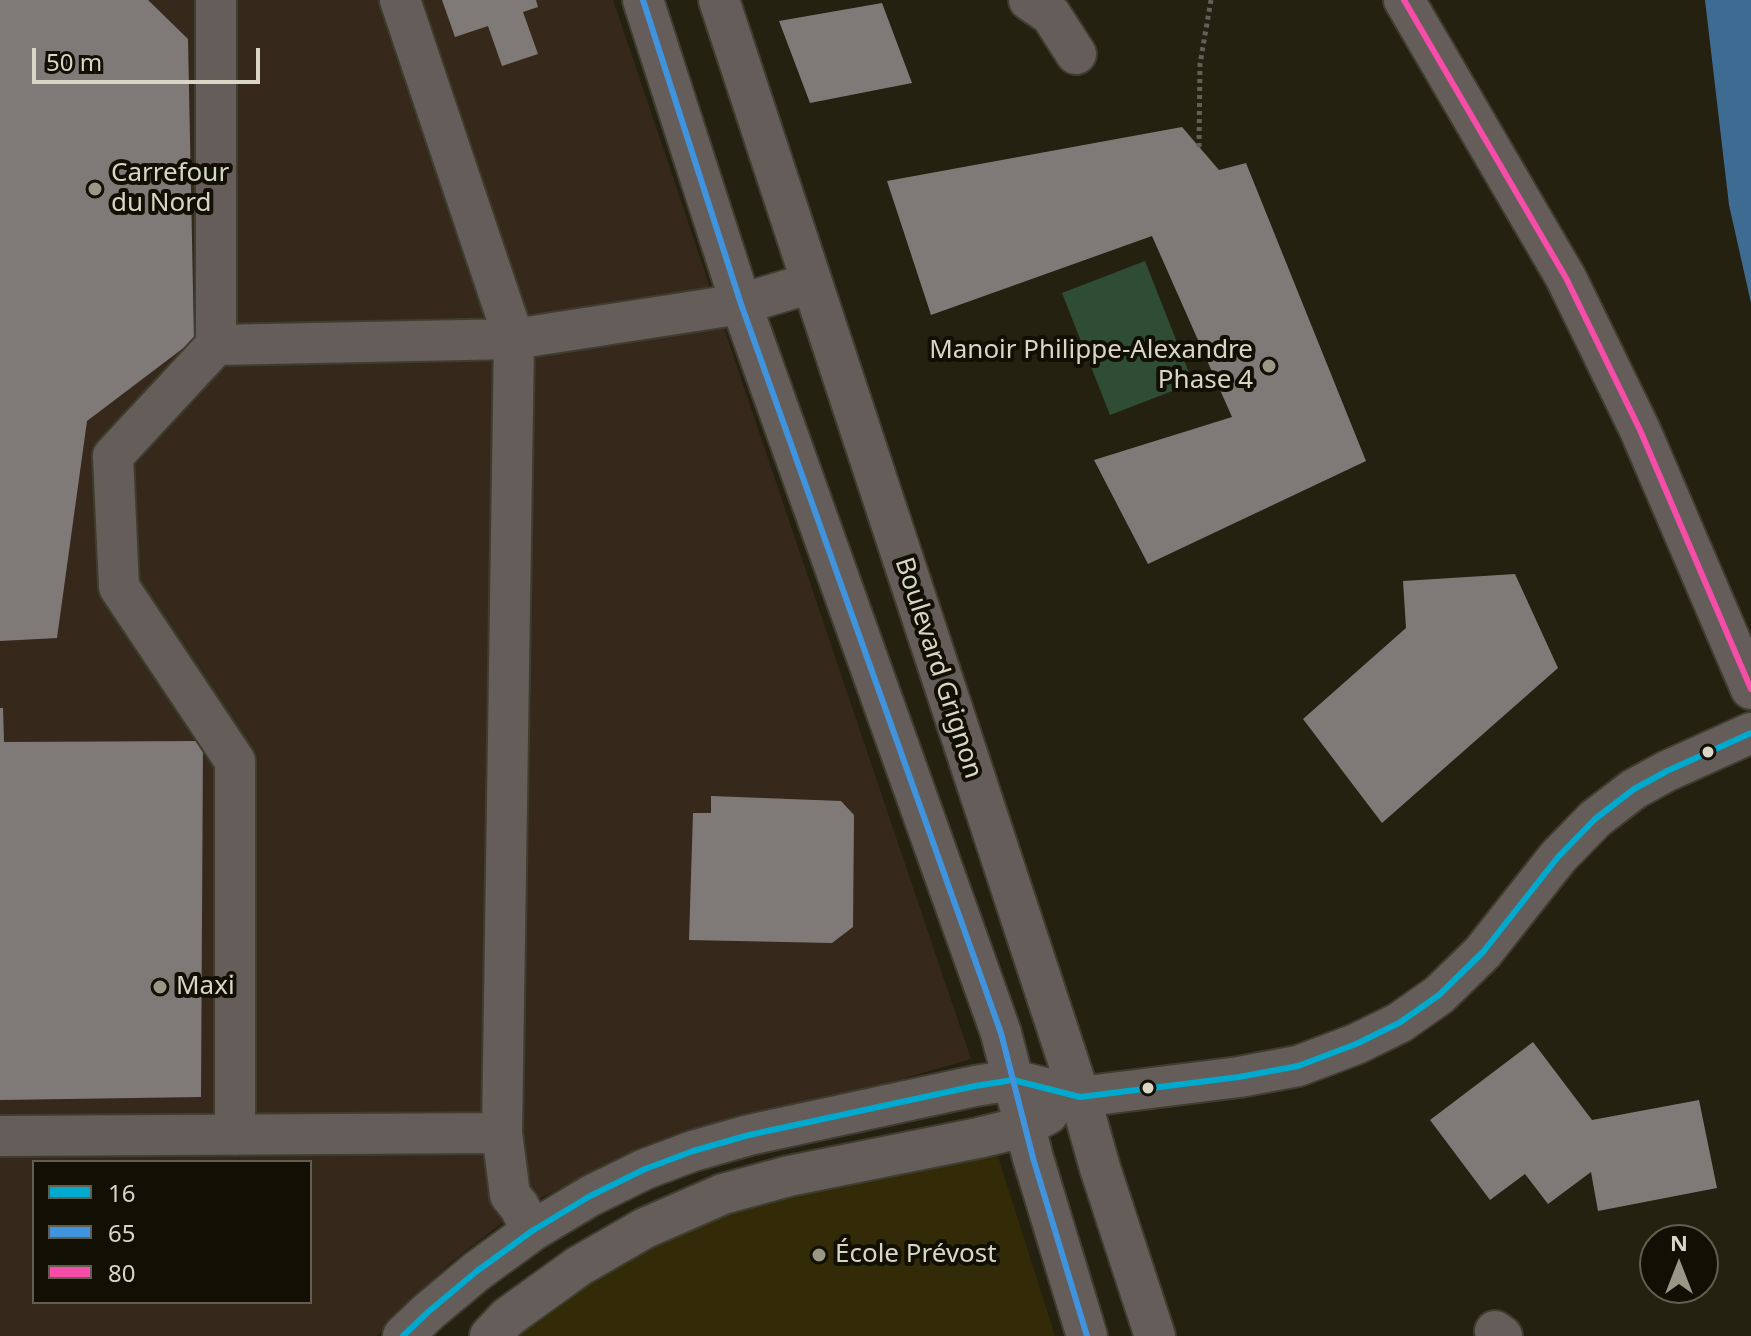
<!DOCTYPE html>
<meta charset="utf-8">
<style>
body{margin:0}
#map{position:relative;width:1751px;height:1336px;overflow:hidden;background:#242111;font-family:"Noto Sans",sans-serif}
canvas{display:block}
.legend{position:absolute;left:32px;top:1160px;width:280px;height:144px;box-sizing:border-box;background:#120f04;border:2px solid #625f51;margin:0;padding:10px 14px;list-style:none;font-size:24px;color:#d9d6c5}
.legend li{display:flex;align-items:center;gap:16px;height:40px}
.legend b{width:40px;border:2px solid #625f51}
.north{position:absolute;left:1639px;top:1224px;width:80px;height:80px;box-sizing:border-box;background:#120f04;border:2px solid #625f51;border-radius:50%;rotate:0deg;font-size:22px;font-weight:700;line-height:32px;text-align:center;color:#d9d6c5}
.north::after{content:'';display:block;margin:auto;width:28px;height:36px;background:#9a9786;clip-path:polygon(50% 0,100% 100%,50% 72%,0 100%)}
.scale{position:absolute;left:32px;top:48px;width:228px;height:36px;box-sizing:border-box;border:4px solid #d9d6c5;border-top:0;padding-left:10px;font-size:24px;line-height:28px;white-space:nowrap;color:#d9d6c5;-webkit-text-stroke:6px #120f04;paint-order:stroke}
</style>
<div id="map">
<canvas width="1751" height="1336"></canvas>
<ul class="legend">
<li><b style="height:10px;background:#00a9ce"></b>16</li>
<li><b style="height:10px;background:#4094de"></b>65</li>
<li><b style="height:10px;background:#f54da8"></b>80</li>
</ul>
<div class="north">N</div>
<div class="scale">50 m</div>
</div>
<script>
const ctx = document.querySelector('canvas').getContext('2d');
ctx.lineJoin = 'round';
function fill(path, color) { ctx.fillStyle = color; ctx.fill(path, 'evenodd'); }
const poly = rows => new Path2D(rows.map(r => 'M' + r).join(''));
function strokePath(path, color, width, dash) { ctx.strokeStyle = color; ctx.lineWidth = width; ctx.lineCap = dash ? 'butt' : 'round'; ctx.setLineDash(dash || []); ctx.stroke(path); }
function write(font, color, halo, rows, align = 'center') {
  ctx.font = font + ' "Noto Sans",sans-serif'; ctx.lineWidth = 8; ctx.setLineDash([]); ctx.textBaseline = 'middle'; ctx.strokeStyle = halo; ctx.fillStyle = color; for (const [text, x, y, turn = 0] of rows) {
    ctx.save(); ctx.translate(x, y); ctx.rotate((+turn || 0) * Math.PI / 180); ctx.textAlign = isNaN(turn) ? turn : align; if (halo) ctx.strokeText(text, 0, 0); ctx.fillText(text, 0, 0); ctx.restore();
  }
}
fill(poly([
 [0,0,613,0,971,1059,645,1153,526,1204,449,1264,377,1336,0,1336],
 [34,1162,310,1162,310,1302,34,1302]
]), '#36291c');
fill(poly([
 [995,1147,1055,1336,500,1336,682,1217]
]), '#332b08');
fill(poly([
 [1145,261,1193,383,1110,415,1062,293]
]), '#2e4d34');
fill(poly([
 [1705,0,1751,0,1751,303,1729,205]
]), '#3e6b91');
fill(poly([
 [0,0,148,0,188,39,194,340,87,421,57,638,0,641],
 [442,0,536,0,538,7,523,12,538,54,502,66,488,26,455,37],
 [882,3,912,83,810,103,779,21],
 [1182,127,1219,170,1246,163,1366,461,1148,564,1094,460,1232,417,1152,236,931,315,887,181],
 [1515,574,1558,668,1382,823,1303,719,1406,628,1403,581],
 [0,708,3,708,4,742,203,741,201,1097,0,1100],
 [711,796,841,801,854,815,853,927,832,943,689,940,693,813,711,813],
 [1533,1042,1592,1120,1699,1100,1717,1188,1598,1211,1591,1172,1548,1204,1525,1174,1490,1200,1430,1120]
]), '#7f7a78');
const minor = poly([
 [216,0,216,345,113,456,119,587,235,761,235,1135],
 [400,0,514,339,502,1133],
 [643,0,741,304,1001,1033,1033,1158,1087,1336],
 [719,0,1080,1097,1100,1168,1155,1336],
 [1029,0,1051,15,1076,54],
 [1404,0,1566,278,1640,430,1751,689],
 [216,345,514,339,741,304,811,283],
 [0,1136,502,1133,510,1195,519,1206,532,1231],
 [1495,1331,1502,1336],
 [403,1336,428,1312,477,1271,532,1231,590,1196,645,1169,693,1151,749,1135,975,1086,1013,1080,1080,1097,1239,1077,1298,1066,1356,1044,1399,1023,1439,995,1483,952,1558,857,1595,819,1634,789,1667,771,1751,733],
 [490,1336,508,1317,579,1266,645,1228,723,1194,789,1176,978,1138,1024,1127,1048,1114]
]);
strokePath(minor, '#3f3d2f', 44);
strokePath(poly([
 [1199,147,1200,64,1211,0]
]), '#655f59', 5, [4, 4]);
strokePath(minor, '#655d5a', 40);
strokePath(poly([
 [403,1336,428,1312,477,1271,532,1231,590,1196,645,1169,693,1151,749,1135,975,1086,1013,1080,1080,1097,1239,1077,1298,1066,1356,1044,1399,1023,1439,995,1483,952,1558,857,1595,819,1634,789,1667,771,1751,733]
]), '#00a9ce', 6);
strokePath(poly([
 [643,0,741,304,1001,1033,1033,1158,1087,1336]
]), '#4094de', 6);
strokePath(poly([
 [1404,0,1566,278,1640,430,1751,689]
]), '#f54da8', 6);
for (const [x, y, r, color] of [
 [95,189,8,"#9a9786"],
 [1269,366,8,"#9a9786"],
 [1708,752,7,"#d9d6c5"],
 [160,987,8,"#9a9786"],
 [1148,1088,7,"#d9d6c5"],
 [819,1255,8,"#9a9786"]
]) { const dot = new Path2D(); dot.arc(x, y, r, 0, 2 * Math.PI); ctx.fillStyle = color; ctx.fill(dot); strokePath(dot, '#120f04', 3); }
write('26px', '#d9d6c5', '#120f04', [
 ["Carrefour",111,174],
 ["du Nord",111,204],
 ["Manoir Philippe-Alexandre",1253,351,"right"],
 ["Phase 4",1253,381,"right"],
 ["Maxi",176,987],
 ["École Prévost",835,1255]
], 'left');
write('26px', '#d9d6c5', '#120f04', [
 ["Boulevard Grignon",938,668,72]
]);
</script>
